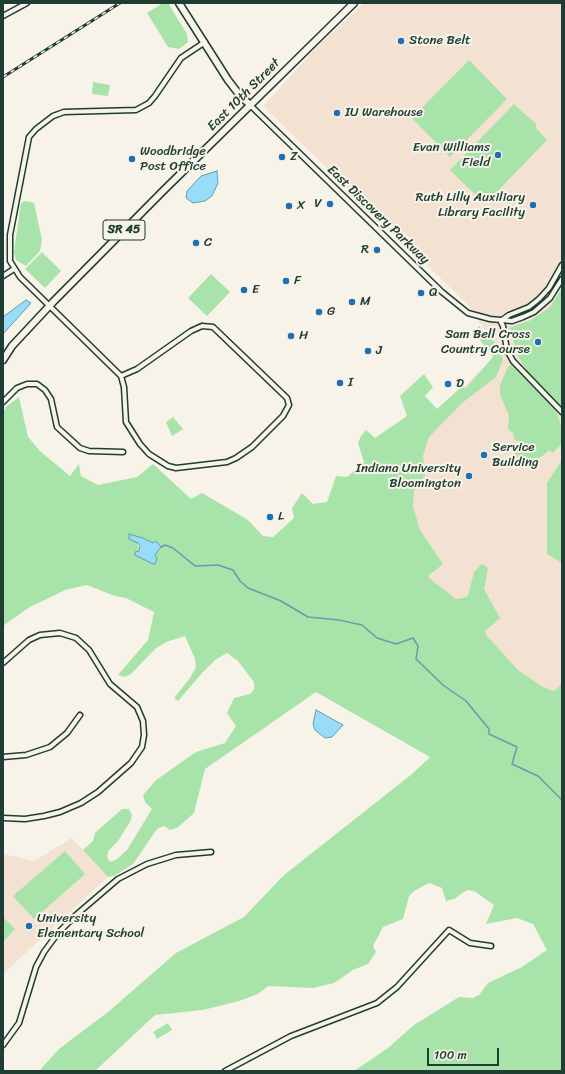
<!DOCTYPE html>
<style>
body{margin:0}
#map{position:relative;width:565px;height:1074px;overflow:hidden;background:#f7f3e8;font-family:Sriracha,sans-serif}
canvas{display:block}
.frame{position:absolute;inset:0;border:4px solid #1f3d34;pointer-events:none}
.scale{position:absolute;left:427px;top:1048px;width:72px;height:18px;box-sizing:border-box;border:2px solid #1f3d34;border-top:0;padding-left:5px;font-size:12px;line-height:14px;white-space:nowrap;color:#1f3d34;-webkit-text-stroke:3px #f7f3e8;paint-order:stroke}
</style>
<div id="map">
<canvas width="565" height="1074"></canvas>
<div class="frame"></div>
<div class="scale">100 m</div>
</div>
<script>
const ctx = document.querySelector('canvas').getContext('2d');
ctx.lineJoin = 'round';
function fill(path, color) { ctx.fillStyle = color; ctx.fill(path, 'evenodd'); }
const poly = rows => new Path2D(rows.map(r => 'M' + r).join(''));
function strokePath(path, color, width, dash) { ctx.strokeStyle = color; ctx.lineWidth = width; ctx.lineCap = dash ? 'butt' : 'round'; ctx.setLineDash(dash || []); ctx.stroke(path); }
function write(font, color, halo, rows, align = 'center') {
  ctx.font = font + ' Sriracha,sans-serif'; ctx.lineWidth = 4; ctx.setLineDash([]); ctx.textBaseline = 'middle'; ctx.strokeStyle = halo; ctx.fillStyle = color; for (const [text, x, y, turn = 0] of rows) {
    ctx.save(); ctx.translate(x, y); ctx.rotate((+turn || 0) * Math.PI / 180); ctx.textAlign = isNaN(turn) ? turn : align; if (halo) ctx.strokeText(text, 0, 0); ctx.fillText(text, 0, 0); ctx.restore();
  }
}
fill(poly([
 [364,3,562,3,562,854,251,599,499,352,468,305,263,106,318,46],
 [72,838,108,877,3,974,3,854,34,861]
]), '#f3e2d2');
fill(poly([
 [163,3,168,3,187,34,188,42,179,49,168,47,147,13],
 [469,60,507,99,450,157,412,118],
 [93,82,110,85,108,96,92,94],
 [514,104,536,124,536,128,547,140,485,204,450,170],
 [25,201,34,203,42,240,40,251,26,266,16,260,14,252,21,203],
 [42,252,61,271,45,288,25,269],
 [211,274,230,292,207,316,188,298],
 [562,289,562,407,533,380,518,356,509,328,531,320,549,308],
 [479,326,499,347,503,360,496,377,462,403,429,437,423,456,425,475,414,491,413,506,420,530,443,564,428,576,430,579,456,599,463,598,468,596,474,572,482,564,486,566,488,569,484,589,500,618,485,631,486,635,518,670,541,686,553,691,556,690,562,683,562,1071,354,1071,388,1048,414,1025,459,997,473,998,479,995,488,983,522,967,547,950,533,924,517,918,486,924,494,905,474,891,467,890,454,899,446,901,442,888,429,883,414,891,409,896,403,919,383,927,373,946,376,952,368,964,353,970,334,983,313,988,268,986,258,994,239,1001,203,1010,155,1015,95,1071,39,1071,59,1049,108,1012,176,953,244,917,284,875,412,774,430,757,316,692,205,769,194,813,177,828,170,830,164,826,157,829,133,864,114,876,108,877,83,850,93,841,95,833,122,809,129,809,132,815,130,822,118,841,108,851,107,858,111,862,117,859,127,850,152,809,145,802,143,795,156,780,196,752,225,743,236,726,227,713,234,698,250,694,254,689,254,682,238,661,227,653,215,660,202,673,178,701,174,698,190,678,196,667,195,659,185,636,166,642,155,649,131,674,125,677,118,675,148,640,154,612,126,598,115,596,87,585,65,590,28,608,3,626,3,413,6,407,19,397,28,437,40,451,70,476,79,464,81,476,98,485,137,477,153,464,191,499,202,493,248,520,263,536,273,537,294,518,292,508,302,493,313,504,327,502,336,476,347,477,364,462,358,443,361,436,366,430,375,438,407,416,400,396,424,374,433,387,425,396,437,409,461,387,466,388,493,357,474,332],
 [129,534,143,538,161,547,155,555,157,559,139,552,138,543],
 [512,364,556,410,562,429,562,443,553,453,549,450,528,468,515,454,522,443,514,439,513,433,508,429,509,416,500,394,500,385,508,367],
 [173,417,183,429,172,436,166,422],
 [562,460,562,563,547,554,547,483],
 [65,851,85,874,34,919,13,896],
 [3,917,15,929,3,942],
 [168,1023,172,1030,157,1039,153,1032]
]), '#a8e3a9');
const water = poly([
 [217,171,218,183,212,196,205,201,193,203,186,198,187,191,201,176,217,171],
 [26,300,31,303,3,334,3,317,26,300],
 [129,534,143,538,153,543,156,541,161,547,155,555,157,559,155,564,153,564,135,555,135,552,139,551,140,546,138,543,129,539,129,534],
 [316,710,343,725,332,737,325,738,315,730,313,724,316,710]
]);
fill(water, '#97dcf9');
strokePath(water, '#679caa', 1);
strokePath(poly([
 [161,547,165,545,173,548,195,566,218,565,233,570,240,581,248,588,281,601,308,617,339,620,362,625,377,638,396,644,413,638,418,646,416,659,443,685,466,701,489,729,489,734,517,747,512,764,538,776,562,800]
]), '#679caa', 1.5);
const street = poly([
 [3,16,27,3],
 [250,105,442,292,468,313,490,319,512,321,523,317,534,312,550,298,562,279],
 [3,276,14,269],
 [500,320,503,326,507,350,513,361,562,412],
 [502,320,509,315,529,307,539,299,549,288,562,265],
 [202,326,213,327,287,398,289,405,283,416,252,447,236,458,227,462,176,468,168,466,149,454,140,444,126,422,124,387,121,376,137,369,191,331,202,326],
 [121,376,20,277,10,261,10,235,29,137,36,129,53,116,64,112,136,110,149,103,155,96,181,58,205,42],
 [3,402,17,388,27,384,37,384,45,390,51,399,57,427,80,448,89,451,123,452],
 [3,663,29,640,40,635,60,633,76,638,89,650,110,684,137,707,143,721,144,735,142,747,131,763,98,792,81,803,60,812,44,816,25,819,3,818],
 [3,757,26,755,50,747,67,733,80,715],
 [3,1045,19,1023,36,967,44,952,58,933,76,915,118,879,147,864,176,855,211,852],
 [225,1071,291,1036,377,1003,397,987,449,930,470,943,491,946]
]);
const secondary = poly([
 [179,3,228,80,238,93,250,105]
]);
const primary = poly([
 [3,360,12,346,54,301,163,191,354,3]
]);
strokePath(street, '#1f3d34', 7);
strokePath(secondary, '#1f3d34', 9);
strokePath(primary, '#1f3d34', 9);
strokePath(street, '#f7f3e8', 4);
strokePath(secondary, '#f7f3e8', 6);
strokePath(primary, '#f7f3e8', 6);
const rail = poly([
 [3,77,120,3]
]);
strokePath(rail, '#1f3d34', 3);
strokePath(rail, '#f7f3e8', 1.5, [4.5]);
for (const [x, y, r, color] of [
 [401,41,4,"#1f6fb2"],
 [337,113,4,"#1f6fb2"],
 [498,155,4,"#1f6fb2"],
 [282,157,4,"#1f6fb2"],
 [132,159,4,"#1f6fb2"],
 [330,204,4,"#1f6fb2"],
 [533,205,4,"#1f6fb2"],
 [289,206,4,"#1f6fb2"],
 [196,243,4,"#1f6fb2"],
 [377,250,4,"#1f6fb2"],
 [286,281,4,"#1f6fb2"],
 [244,290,4,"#1f6fb2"],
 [421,293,4,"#1f6fb2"],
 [352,302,4,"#1f6fb2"],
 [319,312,4,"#1f6fb2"],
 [291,336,4,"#1f6fb2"],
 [538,342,4,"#1f6fb2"],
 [368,351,4,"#1f6fb2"],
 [340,383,4,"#1f6fb2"],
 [448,384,4,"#1f6fb2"],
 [484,455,4,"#1f6fb2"],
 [469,476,4,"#1f6fb2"],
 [270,517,4,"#1f6fb2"],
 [29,926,4,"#1f6fb2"]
]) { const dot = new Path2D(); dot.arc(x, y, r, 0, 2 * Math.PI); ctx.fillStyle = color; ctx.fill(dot); strokePath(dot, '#f7f3e8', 1.5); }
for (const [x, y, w] of [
 [124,230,42]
]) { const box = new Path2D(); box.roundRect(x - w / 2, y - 10, w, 20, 3); ctx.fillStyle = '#f7f3e8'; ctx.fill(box); strokePath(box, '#1f3d34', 1); }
write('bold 12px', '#1f3d34', null, [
 ["SR 45",124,230]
]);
write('13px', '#1f3d34', '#f7f3e8', [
 ["Stone Belt",409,41],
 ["IU Warehouse",345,113],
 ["Evan Williams",490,148,"right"],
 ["Field",490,163,"right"],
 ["Woodbridge",140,152],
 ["Post Office",140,167],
 ["Z",290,157],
 ["Ruth Lilly Auxiliary",525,198,"right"],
 ["Library Facility",525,213,"right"],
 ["V",322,204,"right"],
 ["X",297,206],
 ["C",204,243],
 ["R",369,250,"right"],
 ["F",294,281],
 ["E",252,290],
 ["Q",429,293],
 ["M",360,302],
 ["G",327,312],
 ["Sam Bell Cross",530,335,"right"],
 ["Country Course",530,350,"right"],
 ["H",299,336],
 ["J",376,351],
 ["I",348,383],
 ["D",456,384],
 ["Service",492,448],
 ["Building",492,463],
 ["Indiana University",461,469,"right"],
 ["Bloomington",461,484,"right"],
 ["L",278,517],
 ["University",37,919],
 ["Elementary School",37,934]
], 'left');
write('13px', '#1f3d34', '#f7f3e8', [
 ["East 10th Street",244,95,-45],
 ["East Discovery Parkway",378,215,44]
]);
</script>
